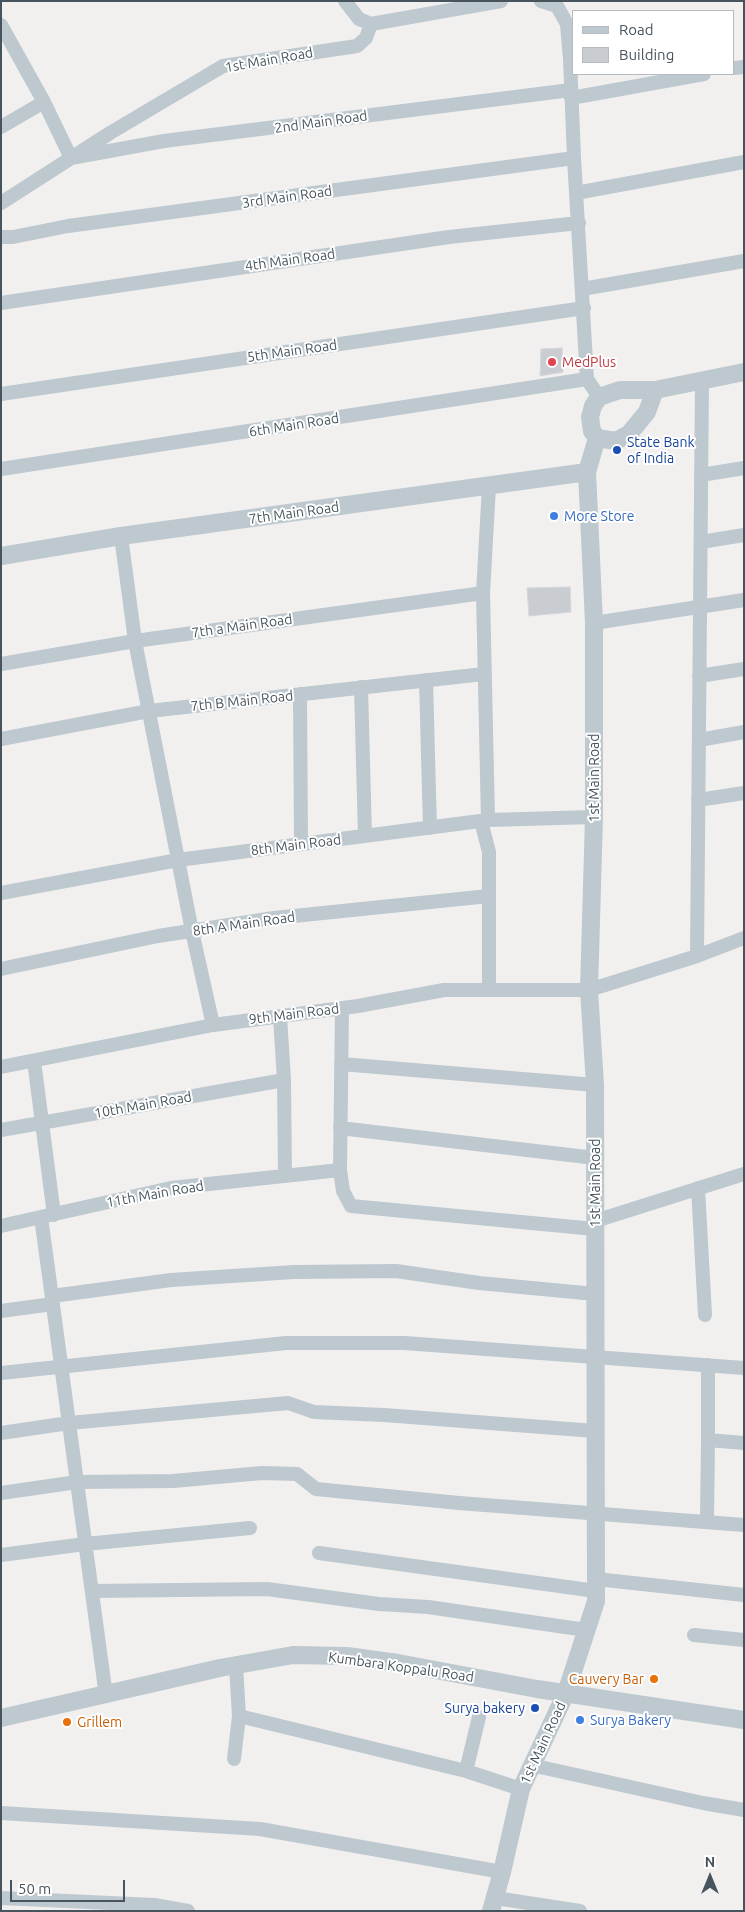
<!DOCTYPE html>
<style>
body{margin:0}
#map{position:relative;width:745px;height:1912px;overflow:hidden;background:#f2efef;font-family:Ubuntu,sans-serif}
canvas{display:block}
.frame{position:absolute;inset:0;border:2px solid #47545d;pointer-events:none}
.legend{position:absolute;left:572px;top:10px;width:162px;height:65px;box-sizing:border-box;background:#fff;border:1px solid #b5bbbe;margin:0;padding:6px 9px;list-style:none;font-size:15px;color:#47545d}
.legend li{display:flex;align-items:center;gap:10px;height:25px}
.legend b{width:25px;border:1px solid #b5bbbe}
.north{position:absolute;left:685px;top:1852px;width:50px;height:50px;-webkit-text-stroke:4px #fff;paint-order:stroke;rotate:0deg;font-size:14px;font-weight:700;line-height:20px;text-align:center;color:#47545d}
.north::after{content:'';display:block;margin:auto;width:18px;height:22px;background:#47545d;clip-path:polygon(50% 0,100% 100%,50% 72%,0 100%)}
.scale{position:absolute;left:10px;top:1880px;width:115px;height:22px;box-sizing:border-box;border:2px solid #47545d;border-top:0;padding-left:6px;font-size:15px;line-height:18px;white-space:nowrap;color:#47545d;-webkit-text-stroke:4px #fff;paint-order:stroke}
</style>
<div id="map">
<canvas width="745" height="1912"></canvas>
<div class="frame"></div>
<ul class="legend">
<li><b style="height:6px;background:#bdc8cf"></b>Road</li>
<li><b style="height:14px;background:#c9cdd2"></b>Building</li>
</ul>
<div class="north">N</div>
<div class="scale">50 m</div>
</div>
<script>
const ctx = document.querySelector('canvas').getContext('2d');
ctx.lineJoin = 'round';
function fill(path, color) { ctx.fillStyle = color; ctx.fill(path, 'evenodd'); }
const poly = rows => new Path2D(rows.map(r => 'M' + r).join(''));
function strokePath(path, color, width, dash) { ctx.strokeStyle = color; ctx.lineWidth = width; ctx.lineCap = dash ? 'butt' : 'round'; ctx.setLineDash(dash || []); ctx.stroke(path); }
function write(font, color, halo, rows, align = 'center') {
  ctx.font = font + ' Ubuntu,sans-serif'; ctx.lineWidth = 4; ctx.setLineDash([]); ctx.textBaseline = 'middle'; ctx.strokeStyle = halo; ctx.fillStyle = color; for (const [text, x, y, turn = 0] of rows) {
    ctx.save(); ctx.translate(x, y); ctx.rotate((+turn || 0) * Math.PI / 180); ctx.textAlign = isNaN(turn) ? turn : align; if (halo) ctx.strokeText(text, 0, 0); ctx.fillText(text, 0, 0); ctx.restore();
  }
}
const building = poly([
 [562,348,563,372,540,376,541,349,562,348],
 [570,587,571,612,529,616,527,588,570,587]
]);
fill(building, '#c9cdd2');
strokePath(building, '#d3d6db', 1);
strokePath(poly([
 [345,1,359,19,371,24],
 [541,1,557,6,567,24,570,59,574,158,587,379,599,397],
 [1,25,44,102,71,158,164,141,571,90],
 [734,68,744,67],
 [571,98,704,74],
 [1,127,44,102],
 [576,193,744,162],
 [1,203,110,133,223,66,357,46,366,38,371,24,501,1],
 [1,237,13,237,68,226,574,158],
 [582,289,744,261],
 [1,303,449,237,579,223],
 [1,394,584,308],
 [1,469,587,379],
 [701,475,744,468],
 [121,536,135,641,192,931,213,1025],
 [701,542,744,535],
 [594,623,744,600],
 [1,664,135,641,483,593],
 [699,676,744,669],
 [426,680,430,828],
 [361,687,365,836],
 [300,694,301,844],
 [1,739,149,711,484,674],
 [699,740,744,732],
 [698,800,744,793],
 [488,820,483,593,489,486],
 [481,821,489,852,489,990],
 [1,893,178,860,488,820,594,817],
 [697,956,702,380],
 [1,969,158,936,274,918,489,896],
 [342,1008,340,1170,343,1191,351,1206,595,1229],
 [280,1016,284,1080,285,1176],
 [34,1061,54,1215],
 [341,1064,595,1085],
 [1,1067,213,1025,358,1006,444,990,589,990,697,956,744,938],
 [340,1128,595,1158],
 [1,1130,284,1080],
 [698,1188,705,1315],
 [41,1217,106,1696],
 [595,1221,744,1174],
 [1,1226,171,1188,340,1170],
 [52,1296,171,1280,294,1272,396,1271,479,1283,595,1294],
 [1,1311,53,1304],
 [1,1373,286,1343,404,1343,744,1368],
 [1,1433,69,1423,288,1403,314,1412,384,1415,595,1431],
 [708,1440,708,1365],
 [1,1493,77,1482,173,1481,262,1473,297,1474,316,1489,459,1503,744,1525],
 [707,1522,708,1440,744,1443],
 [319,1553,596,1591],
 [1,1555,85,1544,250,1528],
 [596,1579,744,1595],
 [92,1591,267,1589,379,1604,428,1607,586,1630],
 [694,1635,744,1640],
 [239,1716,466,1771,521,1789],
 [234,1759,239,1716,236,1666],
 [531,1765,703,1803,744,1810],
 [466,1771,479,1717],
 [1,1813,260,1829,502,1872],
 [1,1898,154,1905,188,1911],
 [495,1898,580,1911]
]), '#bdc8cf', 14);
strokePath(poly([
 [655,390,647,412,629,434,616,441,597,438,592,431,590,417,593,406,599,397,620,390,655,390,744,372],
 [1,556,121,536,587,472],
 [1,1718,220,1668,293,1655,347,1656,398,1663,537,1689,744,1720],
 [491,1911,502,1872,521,1789,566,1693,596,1601,595,1085,589,990,594,817,594,623,587,472,597,438]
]), '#bdc8cf', 18);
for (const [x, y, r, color] of [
 [552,362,5,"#e0444e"],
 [617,450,5,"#1a4fb4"],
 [554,516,5,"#3f7fe0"],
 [654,1679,5,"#e8710a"],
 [535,1708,5,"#1a4fb4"],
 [580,1720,5,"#3f7fe0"],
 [67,1722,5,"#e8710a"]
]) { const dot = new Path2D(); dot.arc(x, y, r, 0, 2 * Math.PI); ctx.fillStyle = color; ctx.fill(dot); strokePath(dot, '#fff', 2); }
write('14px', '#47545d', '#fff', [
 ["1st Main Road",269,60,-10],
 ["2nd Main Road",321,122,-8],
 ["3rd Main Road",287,197,-8],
 ["4th Main Road",290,260,-8],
 ["5th Main Road",292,351,-8],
 ["6th Main Road",294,425,-9],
 ["7th Main Road",294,513,-8],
 ["7th a Main Road",242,626,-8],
 ["7th B Main Road",242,701,-6],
 ["1st Main Road",594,778,-90],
 ["8th Main Road",296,845,-7],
 ["8th A Main Road",244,924,-8],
 ["9th Main Road",294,1014,-7],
 ["10th Main Road",143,1105,-10],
 ["1st Main Road",595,1183,-90],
 ["11th Main Road",155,1194,-10],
 ["Kumbara Koppalu Road",401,1667,8],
 ["1st Main Road",543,1743,-65]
]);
write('14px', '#be3a42', '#fff', [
 ["MedPlus",562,362]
], 'left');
write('14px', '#164399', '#fff', [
 ["State Bank",627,442],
 ["of India",627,458],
 ["Surya bakery",525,1708,"right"]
], 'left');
write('14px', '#366cbe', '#fff', [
 ["More Store",564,516],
 ["Surya Bakery",590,1720]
], 'left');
write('14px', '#c56008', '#fff', [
 ["Cauvery Bar",644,1679],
 ["Grillem",77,1722,"left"]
], 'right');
</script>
